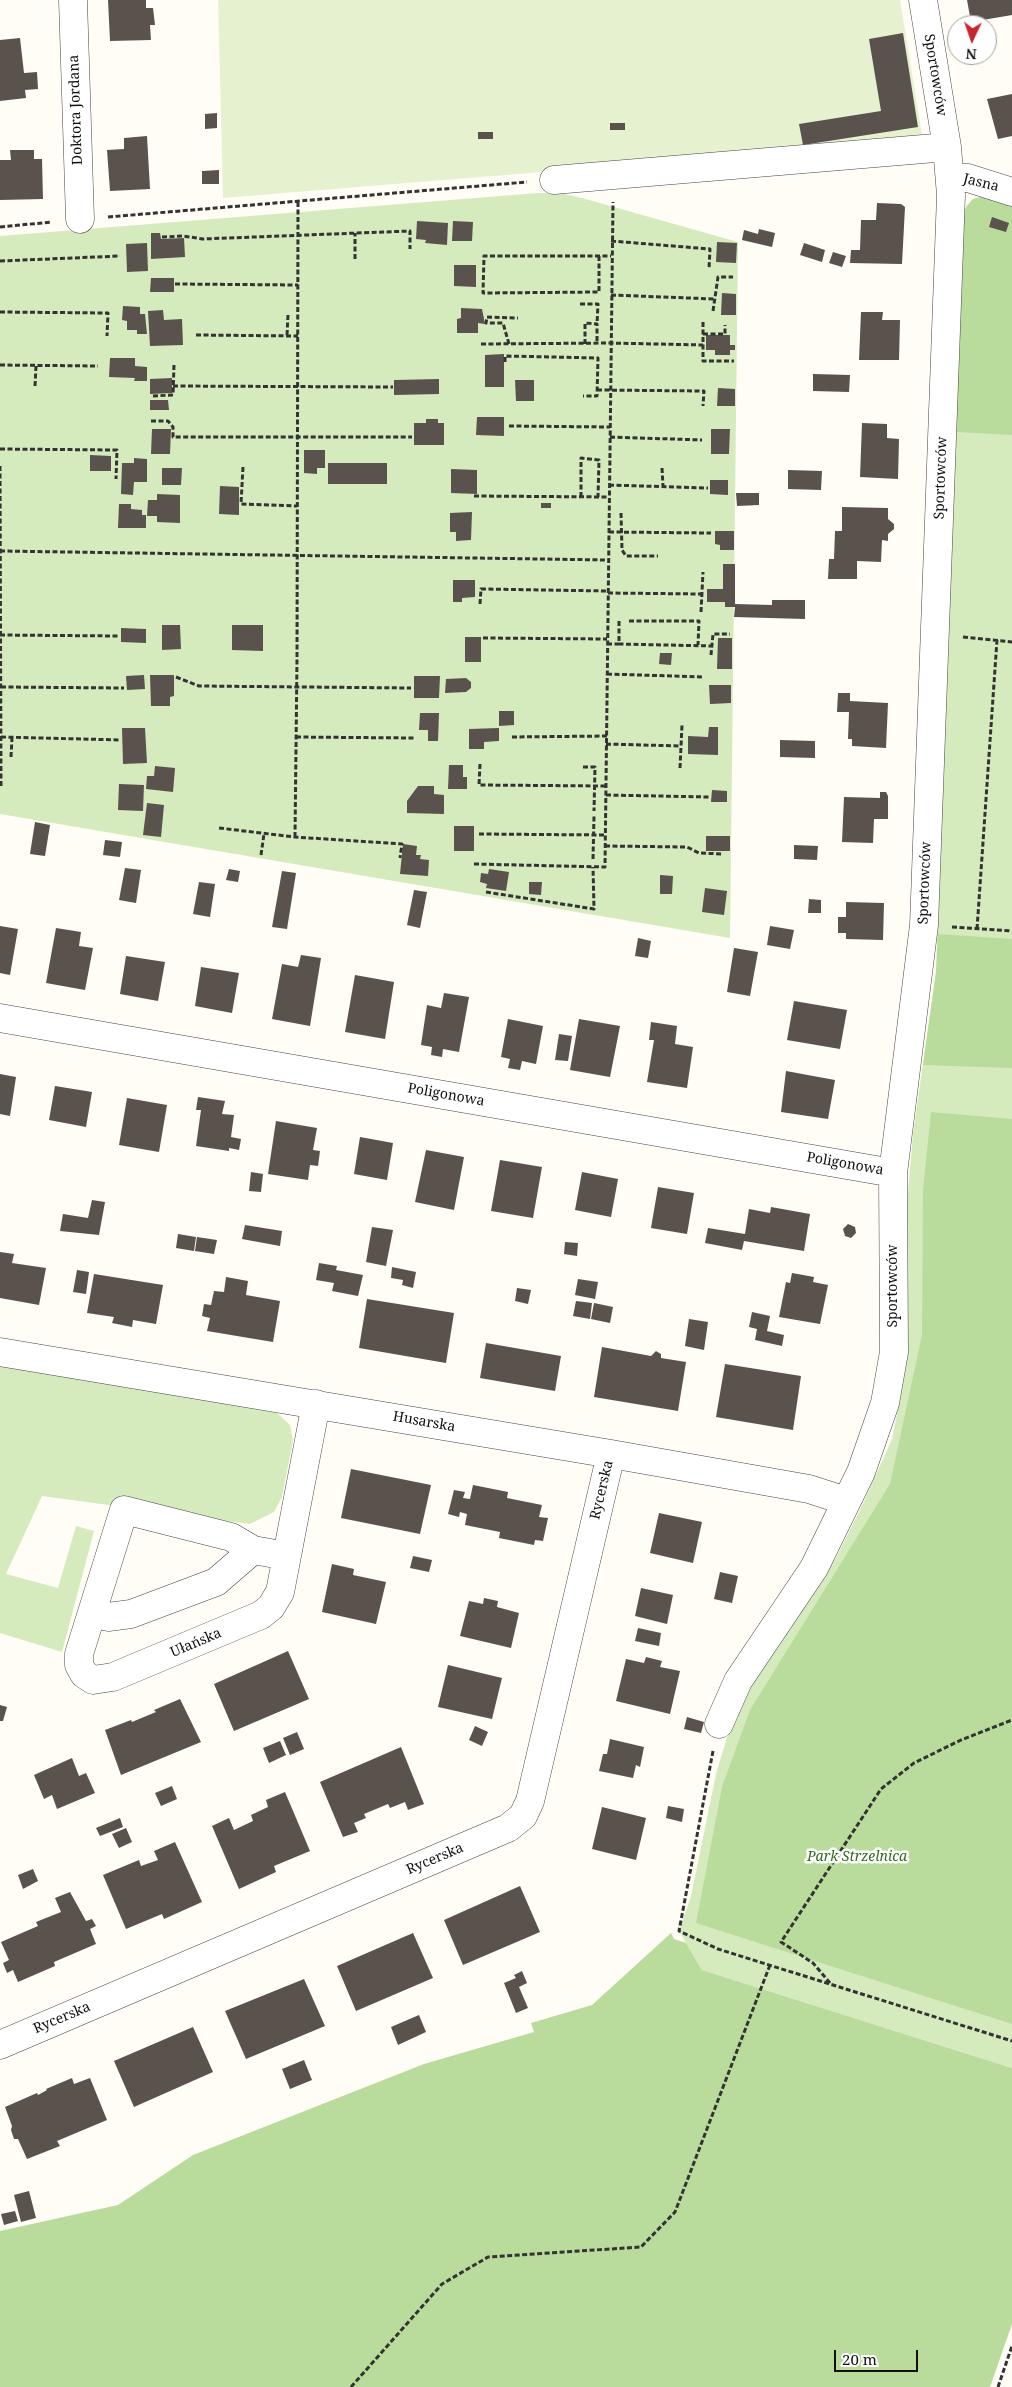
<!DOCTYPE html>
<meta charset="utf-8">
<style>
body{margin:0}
#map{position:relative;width:1012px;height:2387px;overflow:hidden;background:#fffdf5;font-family:"Noto Serif",serif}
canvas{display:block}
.north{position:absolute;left:947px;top:15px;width:50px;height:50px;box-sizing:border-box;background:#fff;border:1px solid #a0a0a0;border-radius:50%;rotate:183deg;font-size:14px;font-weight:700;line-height:20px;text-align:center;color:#111}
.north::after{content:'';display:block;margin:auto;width:18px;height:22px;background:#c4262e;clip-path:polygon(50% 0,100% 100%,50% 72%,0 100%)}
.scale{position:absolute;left:834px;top:2350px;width:84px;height:22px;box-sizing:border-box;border:2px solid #111;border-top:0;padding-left:6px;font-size:15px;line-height:18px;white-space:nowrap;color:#111;-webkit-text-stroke:4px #fff;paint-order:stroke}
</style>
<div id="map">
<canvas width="1012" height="2387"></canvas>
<div class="north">N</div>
<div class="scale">20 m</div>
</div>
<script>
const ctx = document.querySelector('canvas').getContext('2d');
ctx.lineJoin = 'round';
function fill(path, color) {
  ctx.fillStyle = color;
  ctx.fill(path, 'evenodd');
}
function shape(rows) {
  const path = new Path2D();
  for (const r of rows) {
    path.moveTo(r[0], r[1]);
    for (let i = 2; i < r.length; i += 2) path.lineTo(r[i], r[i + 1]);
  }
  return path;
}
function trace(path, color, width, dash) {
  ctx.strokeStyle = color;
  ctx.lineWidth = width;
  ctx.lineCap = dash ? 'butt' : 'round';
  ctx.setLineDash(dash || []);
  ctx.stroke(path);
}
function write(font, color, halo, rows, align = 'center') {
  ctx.font = font + ' "Noto Serif",serif';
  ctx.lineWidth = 5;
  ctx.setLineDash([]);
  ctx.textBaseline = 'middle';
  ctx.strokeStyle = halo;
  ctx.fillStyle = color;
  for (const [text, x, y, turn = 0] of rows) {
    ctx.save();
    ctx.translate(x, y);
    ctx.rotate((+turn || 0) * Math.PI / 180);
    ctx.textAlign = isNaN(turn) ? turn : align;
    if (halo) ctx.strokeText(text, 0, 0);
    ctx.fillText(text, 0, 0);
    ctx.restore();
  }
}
fill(shape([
 [538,193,559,193,582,198,738,242,730,938,0,814,0,236],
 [973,199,1012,206,1012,2068,702,1970,679,1931,691,1896,716,1774,734,1714,747,1685,836,1558,860,1510,892,1439,904,1379,908,1302,907,1204,913,1134,936,972,947,621,966,206],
 [0,1364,277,1413,290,1425,293,1440,282,1497,274,1512,250,1524,42,1496,6,1574,58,1588,76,1526,94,1531,62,1652,0,1633]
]), '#d5ebbd');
fill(shape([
 [984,196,1012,206,1012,435,956,432,961,214,973,199],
 [938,934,1012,939,1012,1068,923,1065,936,972],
 [931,1112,1012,1119,1012,2024,696,1923,722,1787,750,1710,890,1484,922,1335,923,1190],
 [671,1933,674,1939,686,1943,702,1970,1012,2068,1012,2324,990,2387,0,2387,0,2231,118,2205,193,2155,424,2064,534,2032,531,2023,592,2005]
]), '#b9dc9c');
fill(shape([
 [218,0,900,0,923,141,223,198]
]), '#e6f2cf');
fill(shape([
 [108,0,146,0,146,8,153,8,155,25,150,25,151,40,110,41],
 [967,0,1012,0,1012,15,971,22],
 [903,33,918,127,803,145,799,124,881,111,869,39],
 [20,38,24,73,37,72,38,89,25,90,26,98,0,101,0,40],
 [1012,94,1012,136,998,139,987,99],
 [217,113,217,128,205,129,205,114],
 [610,123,625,123,625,130,610,130],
 [478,132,493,132,493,139,478,139],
 [147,136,150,189,110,191,107,150,124,149,124,138],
 [10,150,34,150,34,159,42,159,43,199,0,200,0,160,11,160],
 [219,170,219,184,202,184,202,171],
 [877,203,901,204,905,207,902,264,850,263,851,250,860,250,861,220,876,220],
 [992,217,1009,223,1006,232,989,227],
 [417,221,448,223,447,245,425,243,426,240,416,239],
 [453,221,473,222,472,241,452,241],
 [759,229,775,233,772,247,742,240,744,230,758,234],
 [151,233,160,233,161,239,184,238,185,257,151,259],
 [717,242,737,243,736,263,716,262],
 [147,243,148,271,127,272,126,244],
 [804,243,825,250,822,262,800,255],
 [833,252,846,256,842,267,829,263],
 [454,265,476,265,476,287,454,286],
 [151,278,174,278,174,292,150,292],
 [722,293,736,294,736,315,721,315],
 [123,306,140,307,140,314,145,314,147,334,137,334,137,330,127,330,127,321,122,320],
 [461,308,482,309,485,324,478,323,478,333,457,333,457,319,461,318],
 [163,310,164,320,182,319,183,345,150,346,148,311],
 [861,312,883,312,882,320,900,320,899,360,859,360],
 [706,335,730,335,730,345,735,345,735,350,730,350,730,355,715,355,715,350,706,350],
 [504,354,504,387,485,387,485,355],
 [110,358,135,358,135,366,147,367,147,381,134,381,135,378,109,377],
 [813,374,850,375,849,392,813,391],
 [172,378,172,393,150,394,150,379],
 [439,379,439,394,394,395,394,380],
 [515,380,534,380,534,401,516,401],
 [718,388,735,389,735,406,717,406],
 [150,400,168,400,169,410,150,410],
 [477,417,504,417,504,436,476,435],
 [426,419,438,419,438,423,444,423,444,445,414,445,414,423,426,423],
 [862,423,887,424,887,438,899,439,898,479,860,477],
 [152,429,171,429,170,454,151,454],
 [711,429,730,429,729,454,711,454],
 [304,450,325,450,325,468,317,468,317,474,304,473],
 [90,455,111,456,111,471,90,471],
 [134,458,147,459,147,482,134,482,133,495,121,494,122,463,134,463],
 [328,463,387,463,387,484,328,484],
 [162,468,182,468,181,485,162,485],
 [451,469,477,470,477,494,451,493],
 [788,470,822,471,821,490,788,489],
 [710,480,728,480,728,495,710,494],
 [220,486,239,487,239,515,219,514],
 [736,493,759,493,759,505,737,506],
 [157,494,180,495,180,523,157,522,157,516,147,516,148,500,157,500],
 [541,503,551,503,551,508,541,508],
 [119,504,131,504,131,509,142,510,142,515,146,515,146,528,118,528],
 [842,507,888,508,888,519,894,524,894,529,888,534,888,541,882,540,881,562,857,561,857,579,828,579,829,559,834,559,835,531,842,531],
 [472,512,471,540,456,541,456,532,450,532,450,513],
 [715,531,734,531,734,550,720,550,720,545,715,544],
 [723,564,735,564,735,604,772,605,772,600,805,600,805,619,734,617,735,607,725,607,725,602,707,602,707,589,723,589],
 [453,580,475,580,475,597,462,598,462,602,453,602],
 [162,625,180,625,181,649,162,650],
 [232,625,263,625,263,651,232,650],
 [121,628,146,629,146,643,121,642],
 [465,637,481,637,481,662,465,662],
 [718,638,732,638,732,669,717,669],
 [660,653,672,653,671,665,659,664],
 [144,675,145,689,127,690,126,676],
 [150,675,174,675,174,696,170,697,170,706,151,706],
 [414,676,440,676,439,698,414,698],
 [466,678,471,682,471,688,466,692,445,693,446,679],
 [709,685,731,685,731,703,710,704],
 [838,693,850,693,850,701,888,703,886,748,852,746,852,739,848,739,849,712,837,712],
 [499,711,514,711,514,725,499,726],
 [420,713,439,713,438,741,428,741,428,730,419,730],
 [709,727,718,727,718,755,688,754,688,736,708,737],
 [122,728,145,728,147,763,123,764],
 [499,728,499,741,484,742,484,749,469,749,469,729],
 [780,740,815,741,815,758,780,757],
 [449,765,463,765,463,777,467,777,467,789,448,789],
 [155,766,175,768,173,792,146,789,147,776,154,776],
 [119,784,144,785,143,811,118,810],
 [418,786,434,786,434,794,444,795,444,814,407,813,407,801],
 [712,790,727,791,727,802,711,802],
 [880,792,886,792,888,796,888,819,874,819,873,843,842,842,844,797,880,798],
 [147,803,164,805,161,837,143,835],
 [35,822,50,825,45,856,30,854],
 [454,826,474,826,474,851,454,851],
 [706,836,730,836,730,851,706,851],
 [105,840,122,842,120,857,103,855],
 [403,844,417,846,416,855,421,855,420,859,429,860,428,876,400,874],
 [794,845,818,846,817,860,794,859],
 [125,868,141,870,136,903,119,900],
 [229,869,240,871,238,882,226,880],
 [489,869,509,872,506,891,486,888,487,884,480,882,481,873,488,874],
 [282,871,296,873,287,929,272,927],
 [660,875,673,876,672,894,660,894],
 [199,882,215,884,210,917,193,914],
 [529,882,542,882,541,895,529,894],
 [705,888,727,891,724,915,702,912],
 [414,890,427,892,420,928,407,925],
 [809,899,821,900,821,913,808,913],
 [846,902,884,903,883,940,846,939,846,933,838,933,838,917,846,917],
 [0,926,18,929,10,975,0,973],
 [770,926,794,930,790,949,767,945],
 [56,928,81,932,79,946,93,948,85,990,46,983],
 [638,938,651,941,648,958,635,956],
 [734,948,758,952,750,996,727,992],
 [301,955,321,958,310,1026,272,1019,282,964,298,967],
 [126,956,165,962,158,1001,120,994],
 [201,967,239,973,232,1013,195,1006],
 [355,975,394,982,385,1039,345,1032],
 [444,993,469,997,459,1052,443,1049,442,1057,431,1055,432,1047,421,1045,427,1005,441,1008],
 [794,1001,847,1010,840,1049,787,1040],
 [508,1019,543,1026,536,1064,522,1061,520,1070,508,1068,510,1059,501,1057],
 [579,1019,620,1026,610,1077,570,1070],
 [651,1022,677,1026,675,1044,693,1047,687,1088,647,1082,654,1040,649,1040],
 [559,1034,572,1036,568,1061,555,1060],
 [786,1071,835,1080,828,1119,781,1112],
 [0,1074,16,1077,10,1116,0,1114],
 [55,1086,92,1092,86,1127,49,1120],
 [198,1097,225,1101,222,1114,234,1115,231,1137,241,1139,239,1150,229,1148,229,1151,196,1146,201,1110,196,1110],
 [127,1098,167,1105,159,1152,119,1145],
 [276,1121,317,1128,313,1150,320,1151,318,1166,310,1165,308,1180,268,1174],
 [360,1137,393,1143,387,1180,354,1174],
 [426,1150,464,1157,454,1210,415,1202],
 [500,1160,542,1167,533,1218,491,1211],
 [251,1172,263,1174,261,1192,249,1191],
 [582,1172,618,1179,611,1217,575,1210],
 [658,1187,694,1193,687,1234,651,1228],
 [92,1200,105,1202,99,1235,60,1231,63,1214,88,1218],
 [771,1207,810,1214,804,1251,744,1241,742,1250,705,1243,708,1228,745,1234,749,1209,770,1213],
 [848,1224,855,1227,856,1233,851,1238,845,1236,843,1229],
 [245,1225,282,1231,280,1246,242,1239],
 [372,1227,393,1230,386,1266,366,1262],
 [178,1234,196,1237,194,1251,176,1248],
 [197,1237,217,1240,214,1254,195,1251],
 [565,1242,578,1243,577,1256,564,1254],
 [0,1252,14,1254,12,1263,46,1268,39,1305,0,1298],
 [319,1263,337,1266,336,1270,363,1275,358,1296,332,1291,334,1283,316,1280],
 [392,1267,416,1272,413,1288,402,1285,403,1280,391,1278],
 [77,1270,89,1272,86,1294,73,1292],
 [792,1273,814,1277,813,1282,828,1285,820,1324,779,1317,786,1282,790,1283],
 [94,1274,163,1285,156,1324,133,1320,132,1327,112,1323,114,1317,87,1313],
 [226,1277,248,1281,246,1295,280,1301,273,1342,207,1331,210,1318,202,1316,204,1304,211,1305,214,1291,224,1292],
 [578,1279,598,1282,595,1299,575,1295],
 [517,1288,531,1290,528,1304,515,1301],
 [367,1299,454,1313,446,1363,359,1348],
 [576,1301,592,1303,590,1319,573,1316],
 [594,1303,613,1307,610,1323,591,1319],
 [752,1312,770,1316,767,1331,784,1335,782,1346,755,1340,757,1329,749,1327],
 [689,1319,708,1322,704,1350,685,1346],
 [486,1343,561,1356,555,1391,480,1378],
 [602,1347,651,1356,656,1351,661,1354,661,1358,686,1362,678,1411,594,1397],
 [725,1364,801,1376,793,1430,716,1417],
 [351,1469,431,1485,420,1534,341,1518],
 [473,1485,508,1492,507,1498,542,1505,539,1517,548,1518,543,1541,535,1540,534,1545,499,1538,500,1532,465,1525,467,1514,460,1512,459,1517,448,1514,454,1490,465,1492,463,1498,470,1499],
 [659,1513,702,1522,693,1563,650,1553],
 [413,1556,432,1560,429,1572,410,1568],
 [332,1564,354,1569,353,1575,386,1582,376,1624,322,1612],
 [720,1572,738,1576,732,1603,714,1599],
 [641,1588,673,1595,667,1624,635,1616],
 [484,1598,498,1601,497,1607,519,1613,511,1648,460,1636,469,1601,483,1604],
 [638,1628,661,1633,659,1646,635,1641],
 [288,1651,309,1699,234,1731,214,1684],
 [646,1657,662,1661,660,1667,680,1671,670,1714,616,1701,626,1659,644,1663],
 [448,1665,502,1678,492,1719,438,1707],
 [180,1699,201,1742,121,1775,105,1730,131,1720,132,1722,156,1712,154,1710],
 [0,1705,7,1707,3,1721,0,1721],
 [687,1717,704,1722,701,1733,684,1729],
 [475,1726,488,1732,482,1746,469,1740],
 [297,1732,304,1749,290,1755,283,1738],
 [610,1739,644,1747,640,1767,636,1765,633,1778,599,1771,603,1754,607,1754],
 [280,1741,286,1755,269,1763,263,1748],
 [401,1747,424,1804,408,1810,405,1802,390,1808,388,1804,364,1814,366,1818,354,1823,358,1832,343,1837,320,1782],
 [72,1758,79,1776,86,1773,95,1793,57,1809,52,1795,44,1799,34,1775],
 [172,1786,177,1799,161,1806,155,1793],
 [285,1792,310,1851,274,1866,276,1872,239,1889,212,1826,229,1818,234,1830,253,1821,251,1815,268,1807,266,1800],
 [668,1806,684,1809,682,1822,666,1818],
 [602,1807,646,1818,636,1860,592,1849],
 [120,1818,123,1827,100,1836,96,1828],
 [126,1828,132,1842,119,1848,112,1834],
 [175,1842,202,1902,164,1919,162,1914,126,1929,103,1875,139,1860,141,1866,158,1860,154,1851],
 [33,1869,38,1881,23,1889,18,1875],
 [520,1886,540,1932,463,1965,444,1920],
 [70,1892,86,1921,92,1919,96,1926,90,1929,96,1944,54,1962,55,1966,18,1982,13,1970,7,1973,3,1963,9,1960,1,1942,38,1926,36,1922,61,1912,55,1898],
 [413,1933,433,1978,356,2011,337,1966],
 [522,1971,527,1983,519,1987,528,2008,516,2013,504,1983,516,1978,514,1975],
 [304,1979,325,2026,246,2059,225,2011],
 [419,2015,426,2032,398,2045,391,2027],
 [193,2027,213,2072,134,2107,114,2061],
 [304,2060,312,2080,290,2089,282,2069],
 [72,2078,74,2084,90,2078,107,2120,57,2141,60,2146,27,2159,18,2139,14,2139,11,2130,12,2126,5,2107,37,2093,38,2095,47,2090,46,2089],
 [29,2191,36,2218,21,2222,14,2195],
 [15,2211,18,2221,4,2225,1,2214]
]), '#5a524d');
const minor = shape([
 [73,0,80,219],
 [950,177,968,178,1012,192],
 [554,180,947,147],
 [0,1018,893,1173],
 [0,1352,611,1454,809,1489,846,1501],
 [253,1550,231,1537,124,1510,79,1654,79,1665,84,1674,93,1680,113,1677,261,1615,271,1607,280,1592,316,1404],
 [92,1613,108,1617,131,1614,216,1582,253,1550,270,1553],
 [719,1724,738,1681,814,1568,861,1472,885,1403,894,1352,893,1173,924,925,951,195,947,147,923,0],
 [0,2045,508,1828,523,1816,530,1801,611,1454]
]);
trace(minor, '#444', 29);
trace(shape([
 [108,217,527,182],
 [0,227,52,222],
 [162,237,183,236,203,239,410,231,410,249],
 [611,241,710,249,709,269],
 [599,256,599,292,483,293,484,256,611,256],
 [355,259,355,233],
 [0,261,120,256],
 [175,284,298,285],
 [611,295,715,299],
 [580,304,598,304,597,324],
 [713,311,718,277,733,277],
 [0,312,108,313,107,336],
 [703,322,703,361,734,361],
 [703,334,725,334,725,325],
 [196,335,298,336],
 [287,335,288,315],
 [481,344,610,343,703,345],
 [509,344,503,323,486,323,487,317,518,318],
 [585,344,585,323,597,324,597,344],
 [505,362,505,356,598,358,597,396,583,396],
 [0,365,98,366],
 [35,386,36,366],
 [173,386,393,387],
 [597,390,704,391,703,406],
 [153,396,173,395,174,365],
 [151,421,168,421,173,427,173,437,412,437],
 [509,426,610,427],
 [610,437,702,440],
 [0,449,117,450,116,479],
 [0,466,1,786],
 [243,467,241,504,297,506],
 [662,468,663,486],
 [609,485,708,488],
 [474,496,609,497],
 [581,497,581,458,599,460,598,497],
 [621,513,622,550,626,556,658,556],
 [609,532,711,533],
 [0,551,608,560],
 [608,593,702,594],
 [480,604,481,589,608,591],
 [701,612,703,572],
 [619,621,619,644,712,646],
 [629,621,699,621,698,645],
 [0,635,119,636],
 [963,637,1012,642],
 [483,638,607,639],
 [607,644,619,644],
 [711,655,713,634,730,634],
 [607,674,704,677],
 [176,677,199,686,411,688],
 [1,687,124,688],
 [1,737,121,740],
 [296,737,414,738],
 [512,737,607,736],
 [606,744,681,746],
 [11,757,12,738],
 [480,764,479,785,606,786],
 [583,767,595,767,594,811],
 [680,768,682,725],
 [606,795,709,797],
 [219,828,295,837,402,844,400,858],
 [479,834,606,835],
 [295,837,297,659,298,201],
 [605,846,687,847,699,853,723,854],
 [261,855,264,834],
 [593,859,594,816],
 [474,864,605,867,613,202],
 [486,892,594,909,593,867],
 [952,927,1012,931],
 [977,929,997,640],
 [713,1751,679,1931,718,1949,1012,2041],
 [830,1983,813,1963,781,1942,881,1789,914,1763,961,1740,1012,1720],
 [351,2387,442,2284,488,2257,641,2247,675,2212,770,1965],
 [998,2387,1012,2346]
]), '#333', 3, [5, 2.5]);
trace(minor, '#fff', 28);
write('14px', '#111', '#fff', [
 ["Sportowców",935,75,81],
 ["Doktora Jordana",76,110,-92],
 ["Jasna",981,183,14],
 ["Sportowców",941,478,-88],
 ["Sportowców",925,883,-88],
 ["Poligonowa",446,1095,10],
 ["Poligonowa",845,1164,10],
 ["Sportowców",893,1286,-90],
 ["Husarska",424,1422,10],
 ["Rycerska",602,1490,-77],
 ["Ułańska",196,1643,-23],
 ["Rycerska",435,1859,-23],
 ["Rycerska",62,2018,-23]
]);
write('italic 14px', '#2f6b1f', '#fff', [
 ["Park Strzelnica",857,1857]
]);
</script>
